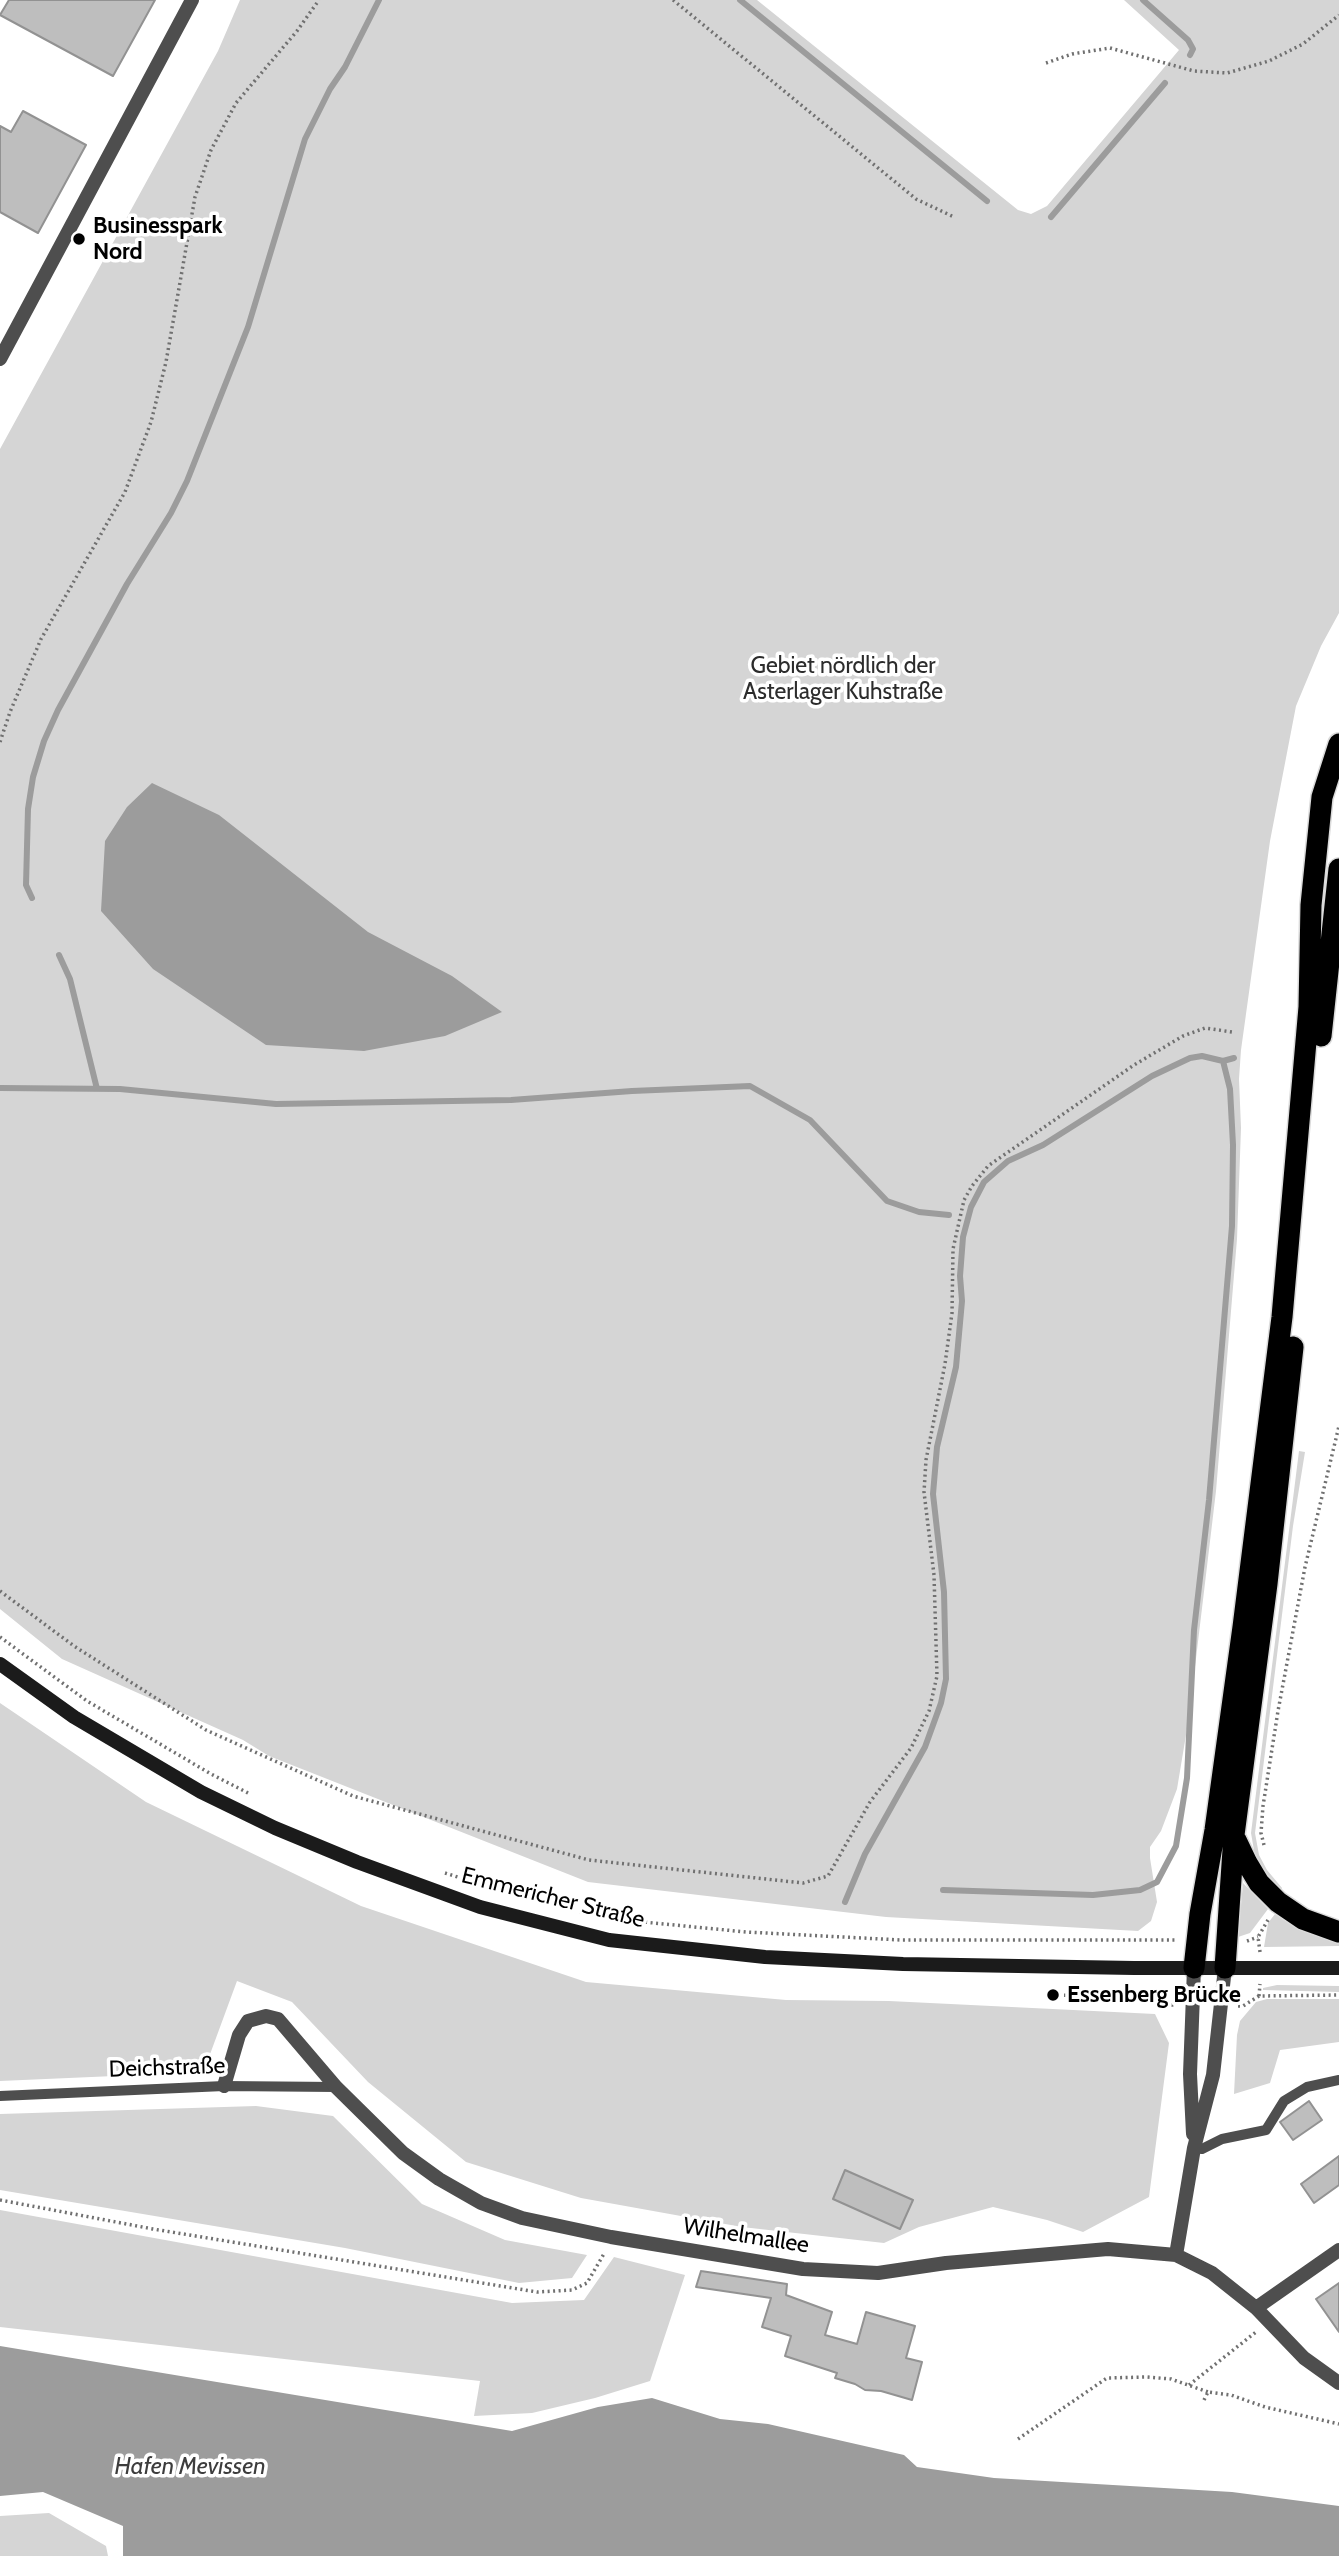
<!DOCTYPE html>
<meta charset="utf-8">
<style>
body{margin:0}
canvas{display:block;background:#fff}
</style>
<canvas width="1339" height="2556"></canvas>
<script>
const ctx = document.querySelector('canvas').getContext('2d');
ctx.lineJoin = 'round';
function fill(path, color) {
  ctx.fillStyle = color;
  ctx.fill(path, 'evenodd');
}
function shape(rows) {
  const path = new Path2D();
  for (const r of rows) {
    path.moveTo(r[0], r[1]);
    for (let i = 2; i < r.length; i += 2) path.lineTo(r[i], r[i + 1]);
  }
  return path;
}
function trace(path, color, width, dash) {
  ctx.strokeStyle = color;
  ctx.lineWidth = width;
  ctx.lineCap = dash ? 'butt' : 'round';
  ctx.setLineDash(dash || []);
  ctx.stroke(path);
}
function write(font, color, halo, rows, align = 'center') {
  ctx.font = font + ' Cabin,sans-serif';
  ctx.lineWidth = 7;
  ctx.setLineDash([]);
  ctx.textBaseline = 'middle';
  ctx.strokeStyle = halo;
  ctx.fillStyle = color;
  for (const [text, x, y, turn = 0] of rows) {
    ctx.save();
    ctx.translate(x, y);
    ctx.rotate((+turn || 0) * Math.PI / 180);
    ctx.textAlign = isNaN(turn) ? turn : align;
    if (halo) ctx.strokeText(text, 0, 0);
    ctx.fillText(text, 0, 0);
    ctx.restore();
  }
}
fill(shape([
 [240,0,757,0,1018,210,1031,214,1047,206,1179,50,1124,0,1339,0,1339,613,1321,646,1296,706,1270,841,1241,1050,1239,1079,1241,1128,1237,1239,1216,1491,1189,1717,1177,1789,1161,1831,1150,1847,1150,1858,1157,1902,1151,1921,1138,1931,886,1917,588,1882,269,1756,243,1740,62,1659,0,1609,0,449,218,51],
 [1299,1451,1305,1452,1293,1526,1255,1833,1259,1855,1267,1870,1282,1888,1280,1892,1264,1873,1255,1856,1251,1833],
 [0,1703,146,1802,361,1906,586,1982,786,2000,889,2001,1155,2014,1169,2043,1149,2197,1083,2232,1047,2220,993,2207,919,2227,884,2243,742,2227,581,2198,466,2162,368,2082,292,2002,237,1981,209,2057,160,2074,0,2081],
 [1243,1883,1268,1909,1250,1933,1238,1937],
 [1275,1914,1300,1928,1339,1943,1339,1946,1264,1947,1268,1923],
 [1277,1985,1339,1986,1339,1992,1263,1990,1263,1988],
 [1267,1999,1339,1999,1339,2042,1280,2050,1270,2083,1234,2094,1237,2035,1240,2021,1256,2002],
 [256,2106,333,2116,422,2204,505,2240,587,2255,572,2278,519,2283,345,2248,0,2190,0,2114],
 [0,2210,512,2303,584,2300,614,2257,685,2275,650,2381,595,2398,532,2413,474,2416,480,2381,0,2327],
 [49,2513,106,2546,108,2556,0,2556,0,2516]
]), '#d5d5d5');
fill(shape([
 [152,783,219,815,368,932,452,976,502,1012,445,1036,364,1051,266,1045,153,969,101,911,105,841,127,807],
 [0,2346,512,2431,598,2407,652,2398,720,2419,768,2424,904,2455,917,2467,994,2478,1232,2492,1339,2506,1339,2556,123,2556,123,2526,43,2492,0,2496]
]), '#9c9c9c');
trace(shape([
 [740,0,987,201],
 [1143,0,1188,40,1193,49,1190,55],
 [1051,217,1165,83],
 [32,898,26,885,28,809,33,777,44,741,58,710,127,584,171,513,187,481,248,327,305,139,330,89,345,67,379,0],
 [59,955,70,979,97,1089],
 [0,1088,120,1089,276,1104,511,1100,632,1091,750,1086,810,1120,887,1201,919,1212,949,1215],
 [943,1890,1093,1895,1140,1890,1157,1882,1176,1846,1187,1778,1194,1630,1209,1500,1232,1226,1233,1145,1230,1089,1223,1061],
 [845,1902,865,1854,925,1747,941,1703,946,1679,944,1592,933,1494,937,1447,956,1367,962,1301,960,1276,963,1237,971,1207,984,1182,1008,1161,1043,1145,1152,1076,1190,1058,1202,1056,1223,1061,1234,1058]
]), '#9c9c9c', 6);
const building = shape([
 [9,0,155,0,113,76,0,15,9,0],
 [23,111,86,145,38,233,0,212,0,126,11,132,23,111],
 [1309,2101,1322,2120,1293,2140,1280,2122,1309,2101],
 [1339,2156,1339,2185,1314,2203,1301,2184,1339,2156],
 [845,2170,913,2200,900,2229,833,2199,845,2170],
 [701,2271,787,2284,786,2295,832,2312,825,2335,857,2344,866,2312,915,2326,906,2358,922,2362,912,2400,881,2391,865,2390,855,2384,835,2378,837,2373,785,2356,791,2336,762,2327,771,2298,696,2287,701,2271],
 [1339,2283,1339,2332,1316,2299,1339,2283]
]);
fill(building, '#bebebe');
trace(building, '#929292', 2);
const highway = shape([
 [1321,1036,1339,869],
 [1236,1840,1247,1863,1259,1883,1278,1902,1303,1919,1339,1932],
 [1194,1968,1200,1914,1215,1830,1243,1627,1282,1317,1309,1007,1311,905,1322,797,1339,744],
 [1225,1968,1234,1835,1267,1584,1293,1347]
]);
trace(highway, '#dbdbdb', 24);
trace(shape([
 [673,0,916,199,954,217],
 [1046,63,1072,54,1110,48,1194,71,1227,73,1269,61,1303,44,1339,15],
 [0,742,10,712,41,639,125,492,151,422,166,362,195,197,211,150,236,103,297,31,319,0],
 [0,1591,74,1646,206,1730,353,1796,589,1860,803,1883,828,1876,870,1802,911,1748,929,1711,937,1676,934,1575,924,1492,926,1460,945,1364,952,1313,953,1249,964,1200,972,1186,988,1166,1134,1065,1183,1036,1205,1028,1232,1032],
 [0,1637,87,1701,211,1774,250,1794],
 [1264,1845,1261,1833,1263,1806,1278,1711,1305,1567,1339,1426],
 [445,1873,521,1897],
 [580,1912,613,1919,746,1932,901,1940,1176,1940],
 [1247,1941,1258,1937],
 [1260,1952,1258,1937,1268,1920],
 [1053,1995,1155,1997,1166,2005,1174,2005],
 [1259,1996,1260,1984],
 [1238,2006,1243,2006,1259,1996,1339,1995],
 [0,2200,153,2229,537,2292,572,2290,587,2283,605,2252],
 [1189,2385,1256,2332],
 [1204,2400,1208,2392,1231,2395,1265,2407,1339,2424],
 [1018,2439,1107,2378,1147,2377,1171,2379,1208,2392]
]), '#707070', 3.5, [2, 3.5]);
trace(shape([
 [0,2096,224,2086,336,2087],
 [1194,2148,1202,2149,1222,2139,1266,2130,1284,2101,1307,2087,1339,2080]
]), '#4e4e4e', 10);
trace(shape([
 [0,359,192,0],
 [224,2086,239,2035,248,2021,266,2016,278,2019,336,2087,403,2153,439,2179,481,2203,522,2218,611,2237,803,2269,878,2273,946,2263,1108,2249,1176,2255,1212,2273,1256,2308,1304,2358,1339,2383],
 [1193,2134,1190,2074,1194,1968],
 [1176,2255,1194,2148,1213,2075,1225,1968],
 [1256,2308,1339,2250]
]), '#4e4e4e', 14);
trace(shape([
 [0,1664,74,1717,201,1792,275,1828,357,1862,480,1907,609,1940,765,1957,903,1964,1134,1968,1339,1968]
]), '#1b1b1b', 14);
trace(highway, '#000', 21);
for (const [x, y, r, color] of [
 [79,239,7,"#000"],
 [1053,1995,7,"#000"]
]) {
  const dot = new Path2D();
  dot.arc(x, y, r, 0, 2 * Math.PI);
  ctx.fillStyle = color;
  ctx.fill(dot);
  trace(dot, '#fff', 2.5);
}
write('bold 23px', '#000', '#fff', [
 ["Businesspark",93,226],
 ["Nord",93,252],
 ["Essenberg Brücke",1067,1995]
], 'left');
write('23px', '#2c2c2c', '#fff', [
 ["Gebiet nördlich der",843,666],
 ["Asterlager Kuhstraße",843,692]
]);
write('23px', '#000', '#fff', [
 ["Emmericher Straße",553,1898,14],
 ["Deichstraße",167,2068,-2],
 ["Wilhelmallee",746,2236,9]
]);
write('italic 24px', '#3d3d3d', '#fff', [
 ["Hafen Mevissen",190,2467]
]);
</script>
